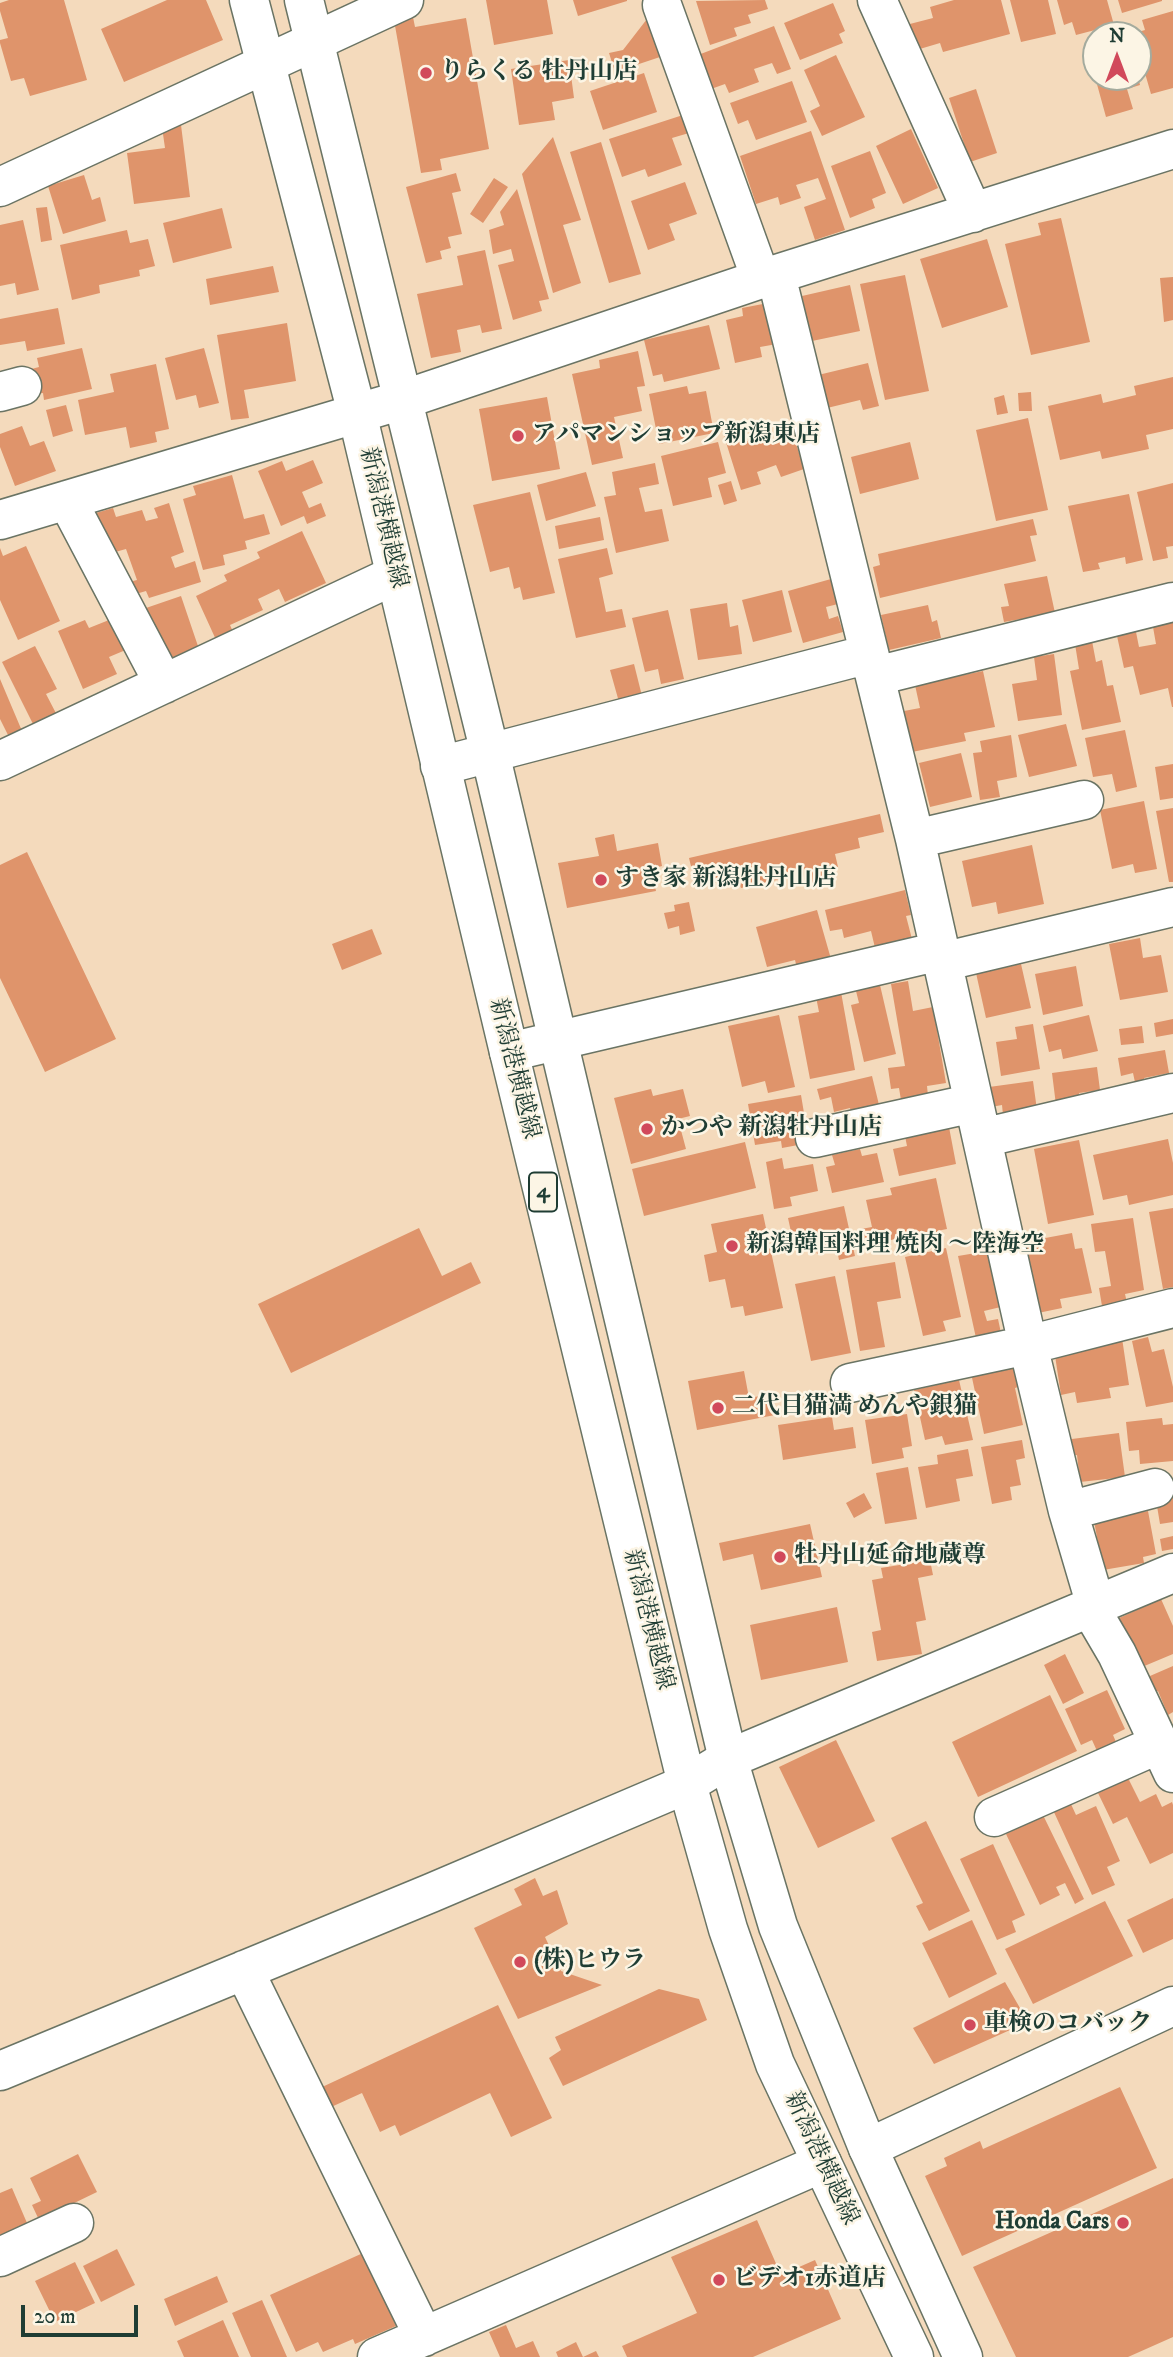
<!DOCTYPE html>
<meta charset="utf-8">
<style>
body{margin:0}
#map{position:relative;width:1173px;height:2357px;overflow:hidden;background:#f4dabc;font-family:"IM FELL DW Pica",serif}
canvas{display:block}
.north{position:absolute;left:1082px;top:21px;width:70px;height:70px;box-sizing:border-box;background:#fcf5e5;border:2px solid #a4ab9e;border-radius:50%;rotate:0deg;font-size:19px;font-weight:700;line-height:28px;text-align:center;color:#1f3d34}
.north::after{content:'';display:block;margin:auto;width:24px;height:32px;background:#d1495b;clip-path:polygon(50% 0,100% 100%,50% 72%,0 100%)}
.scale{position:absolute;left:21px;top:2305px;width:117px;height:32px;box-sizing:border-box;border:4px solid #1f3d34;border-top:0;padding-left:9px;font-size:21px;line-height:24px;white-space:nowrap;color:#1f3d34;-webkit-text-stroke:5px #fcf5e5;paint-order:stroke}
</style>
<div id="map">
<canvas width="1173" height="2357"></canvas>
<div class="north">N</div>
<div class="scale">20 m</div>
</div>
<script>
const ctx = document.querySelector('canvas').getContext('2d');
ctx.lineJoin = 'round';
function fill(path, color) {
  ctx.fillStyle = color;
  ctx.fill(path, 'evenodd');
}
function shape(rows) {
  const path = new Path2D();
  for (const r of rows) {
    path.moveTo(r[0], r[1]);
    for (let i = 2; i < r.length; i += 2) path.lineTo(r[i], r[i + 1]);
  }
  return path;
}
function trace(path, color, width, dash) {
  ctx.strokeStyle = color;
  ctx.lineWidth = width;
  ctx.lineCap = dash ? 'butt' : 'round';
  ctx.setLineDash(dash || []);
  ctx.stroke(path);
}
function write(font, color, halo, rows, align = 'center') {
  ctx.font = font + ' "IM FELL DW Pica","Noto Serif JP",serif';
  ctx.lineWidth = 5;
  ctx.setLineDash([]);
  ctx.textBaseline = 'middle';
  ctx.strokeStyle = halo;
  ctx.fillStyle = color;
  for (const [text, x, y, turn = 0] of rows) {
    ctx.save();
    ctx.translate(x, y);
    ctx.rotate((+turn || 0) * Math.PI / 180);
    ctx.textAlign = isNaN(turn) ? turn : align;
    if (halo) ctx.strokeText(text, 0, 0);
    ctx.fillText(text, 0, 0);
    ctx.restore();
  }
}
fill(shape([
 [9,0,64,0,87,80,30,96,24,78,11,81,0,43,0,40,8,38,0,11,0,3],
 [167,0,206,0,223,40,124,82,101,29],
 [486,0,547,0,553,34,494,45],
 [573,0,627,0,627,1,578,16],
 [765,0,768,9,748,15,751,23,734,28,737,36,710,45,696,1],
 [954,0,1001,0,1010,34,943,52,940,43,913,51,906,25,933,18,930,7],
 [1010,0,1048,0,1056,34,1021,42],
 [1057,0,1107,0,1114,25,1076,35,1072,22,1064,25],
 [1118,0,1162,0,1162,1,1122,13],
 [833,3,845,31,839,34,843,43,800,60,784,23],
 [1173,11,1173,88,1151,94,1138,49,1138,35,1132,34,1145,30,1142,20],
 [413,17,415,27,466,18,489,149,440,159,442,170,421,173,394,20],
 [647,19,660,57,615,72,609,53,623,50],
 [774,26,791,69,777,74,772,63,754,69,759,82,729,93,725,84,711,89,698,55],
 [1096,44,1096,76,1095,77,1087,47],
 [836,55,865,117,822,136,810,111,820,106,804,70],
 [569,60,574,98,552,102,555,120,519,125,511,69],
 [644,73,657,112,603,130,590,91],
 [1095,77,1138,77,1140,85,1127,89,1133,109,1106,117],
 [792,81,807,122,756,140,748,120,738,124,730,103],
 [976,89,997,153,970,162,949,98],
 [683,115,689,133,672,138,682,165,648,177,645,169,622,177,609,139],
 [181,125,190,197,134,204,127,153,165,148,162,127],
 [911,129,938,188,903,204,876,146],
 [811,131,845,230,815,240,804,207,826,199,818,178,796,185,801,198,780,205,778,197,756,204,740,156],
 [553,137,581,220,563,225,581,283,553,293,522,174],
 [601,142,641,274,609,283,570,152],
 [870,151,886,193,872,199,875,208,850,218,831,166],
 [456,173,461,191,452,193,462,234,448,237,451,248,440,251,442,259,426,263,406,187],
 [84,175,92,200,100,197,106,221,63,234,48,186],
 [494,178,508,187,483,223,470,214],
 [685,182,697,214,669,224,675,240,648,250,631,201],
 [517,189,549,299,539,301,542,311,513,320,498,265,514,261,511,249,493,254,489,230,504,225,500,212],
 [47,207,52,240,41,242,36,208],
 [222,208,232,248,173,263,163,223],
 [1061,218,1090,342,1031,355,1005,244,1041,235,1038,223],
 [23,220,39,290,17,295,15,283,0,286,0,225],
 [127,230,130,243,148,239,155,266,139,270,140,276,99,285,100,293,72,300,60,245],
 [987,239,1008,307,942,328,920,259],
 [485,250,502,329,482,333,480,325,457,330,461,352,431,358,417,294,463,285,457,256],
 [273,266,279,292,210,305,206,279],
 [905,275,929,391,885,400,860,284],
 [1173,277,1173,320,1164,322,1160,278],
 [850,285,860,331,812,341,802,296],
 [768,303,777,344,760,347,762,357,735,363,726,320,743,316,742,308],
 [58,308,65,344,27,351,25,341,0,345,0,319],
 [287,323,296,381,244,390,249,418,231,420,217,335],
 [709,325,720,369,664,382,662,374,653,376,644,340],
 [82,348,92,389,44,400,43,393,30,395,24,371,39,367,37,358],
 [204,348,219,403,199,408,196,395,176,400,165,358],
 [638,351,645,386,637,387,642,411,614,417,623,458,592,465,572,374,600,368,599,360],
 [868,363,879,406,863,410,860,400,823,409,814,376],
 [156,364,169,429,155,432,157,442,130,448,126,427,85,435,78,400,114,392,110,374],
 [1173,377,1173,429,1146,435,1149,449,1102,459,1100,451,1060,460,1048,406,1101,394,1103,403,1136,395,1134,386],
 [687,386,689,394,706,391,714,433,659,444,649,394],
 [1031,392,1032,411,1019,411,1018,393],
 [1004,395,1008,413,997,415,994,398],
 [547,397,560,469,492,481,479,409],
 [66,405,73,431,53,437,46,410],
 [1028,418,1048,510,996,521,976,430],
 [22,426,30,446,44,441,56,471,15,486,0,447,0,434],
 [740,431,744,442,763,436,766,443,793,434,804,469,781,477,776,465,757,472,761,484,741,490,724,436],
 [718,442,726,473,708,478,712,497,673,506,661,456],
 [910,442,919,479,860,494,851,457],
 [313,460,323,483,302,492,309,508,321,503,326,516,307,524,304,516,281,526,258,471,282,461,286,471],
 [655,463,659,484,639,488,645,512,662,509,669,541,616,553,604,497,616,495,612,472],
 [586,472,596,506,546,521,537,485],
 [232,475,244,519,264,514,270,534,245,541,247,549,223,555,225,565,203,570,183,499,196,495,193,486],
 [731,481,737,501,724,505,718,485],
 [1173,483,1173,546,1166,547,1168,558,1153,561,1137,492],
 [530,492,555,593,523,600,520,587,514,589,509,567,490,572,473,505],
 [1129,494,1143,560,1126,564,1125,557,1098,563,1100,569,1083,572,1068,506],
 [169,503,184,552,171,557,175,568,195,561,201,582,149,598,146,591,129,596,125,583,137,580,126,549,108,554,96,513,113,508,116,517,142,510,146,521,158,518,154,508],
 [600,517,604,540,559,549,555,526],
 [1033,519,1037,535,1030,536,1036,561,880,598,873,567,880,565,878,554],
 [302,531,326,583,285,602,279,589,258,599,263,610,230,625,234,634,217,642,196,596,227,581,224,575,260,558,257,552],
 [26,546,60,621,18,640,0,600,0,548,3,556],
 [607,548,613,574,599,578,606,612,622,609,626,627,576,638,558,559],
 [1047,576,1055,613,1004,622,1001,607,1009,606,1004,584],
 [831,579,838,604,826,607,829,619,838,616,843,632,803,643,788,591],
 [782,590,792,632,753,642,742,600],
 [181,596,200,652,165,664,146,608],
 [727,603,730,627,738,625,742,654,698,660,690,609],
 [928,605,932,622,937,620,941,638,889,650,881,615],
 [668,610,684,679,661,684,658,669,645,672,632,618],
 [114,618,128,649,109,657,117,674,83,689,58,631,85,620,89,628],
 [1173,622,1173,707,1172,707,1168,688,1140,695,1133,666,1124,668,1117,636,1136,632,1139,647,1156,644,1153,627],
 [1092,641,1096,662,1102,660,1107,686,1113,685,1121,722,1082,730,1070,671,1079,669,1075,644],
 [35,646,57,689,46,694,59,719,36,730,2,662],
 [1054,654,1062,715,1018,721,1012,684,1037,680,1034,657],
 [634,664,642,696,619,702,610,670],
 [983,671,995,727,964,733,966,741,912,752,904,711,920,708,915,685],
 [0,679,22,731,9,737,0,719],
 [1066,724,1077,766,1029,777,1018,735],
 [1125,730,1137,787,1116,792,1112,774,1093,777,1085,738],
 [1011,735,1017,777,997,781,1000,797,980,800,973,753,982,752,980,741],
 [961,753,972,797,930,807,919,763],
 [1173,764,1173,798,1160,800,1155,767],
 [1144,801,1157,869,1135,873,1133,864,1112,869,1100,810],
 [1173,808,1173,882,1169,882,1156,811],
 [880,814,884,832,858,838,860,848,835,854,838,867,829,869,832,882,806,887,803,874,741,888,738,878,696,887,689,858],
 [614,834,617,851,658,843,662,866,651,869,656,891,567,908,558,863,599,856,595,838],
 [1032,845,1044,904,998,914,996,902,972,907,962,861],
 [27,852,116,1039,45,1072,0,978,0,865],
 [905,890,911,915,906,916,913,943,876,952,871,931,844,938,842,929,830,931,825,910],
 [689,902,695,931,680,935,679,926,668,929,664,913,675,911,674,905],
 [817,910,831,959,797,968,795,960,767,967,756,927],
 [372,929,382,954,342,970,332,944],
 [1140,938,1143,958,1161,955,1168,992,1120,1000,1109,944],
 [1021,964,1031,1008,986,1018,976,973],
 [1076,966,1083,1006,1043,1015,1035,974],
 [908,981,913,1011,933,1007,946,1083,927,1086,928,1096,901,1100,899,1088,891,1089,888,1068,905,1066,891,984],
 [880,985,896,1054,864,1062,851,1005,859,1003,856,991],
 [841,992,855,1070,810,1079,798,1016,819,1012,816,997],
 [779,1015,795,1087,768,1093,765,1081,742,1087,728,1026],
 [1089,1015,1098,1051,1063,1059,1061,1049,1049,1052,1043,1026],
 [1173,1019,1173,1034,1156,1037,1154,1023],
 [1033,1024,1040,1069,1001,1076,996,1042,1017,1039,1015,1027],
 [1142,1026,1144,1043,1121,1045,1119,1029],
 [1165,1050,1169,1073,1144,1078,1145,1085,1136,1087,1133,1073,1121,1076,1118,1058],
 [1097,1067,1100,1090,1079,1093,1080,1103,1056,1105,1052,1073],
 [872,1076,880,1109,852,1116,850,1108,834,1112,831,1097,820,1100,817,1089],
 [1033,1081,1037,1110,1003,1115,1002,1105,991,1107,989,1087],
 [651,1089,653,1096,683,1089,690,1116,678,1119,686,1149,631,1164,614,1098],
 [801,1095,809,1143,782,1148,781,1141,755,1145,748,1104],
 [949,1127,956,1164,899,1176,893,1149,907,1146,905,1136],
 [1168,1139,1173,1163,1173,1195,1129,1205,1127,1195,1103,1200,1093,1155],
 [1079,1140,1094,1215,1048,1224,1034,1149],
 [745,1142,756,1188,644,1216,632,1169],
 [860,1149,862,1156,877,1153,884,1182,832,1193,826,1167,835,1165,832,1155],
 [782,1158,784,1169,813,1164,818,1191,790,1197,792,1206,774,1209,766,1162],
 [936,1178,947,1229,937,1231,939,1240,919,1244,917,1234,865,1246,861,1229,872,1227,866,1200,892,1195,890,1188],
 [844,1206,855,1256,839,1260,837,1250,817,1254,815,1245,795,1250,788,1218],
 [1173,1208,1173,1287,1163,1289,1149,1212],
 [763,1214,783,1308,745,1316,743,1306,731,1308,725,1279,709,1282,704,1255,717,1252,711,1224],
 [1133,1218,1144,1290,1125,1294,1127,1303,1102,1306,1099,1288,1111,1286,1105,1251,1095,1252,1091,1224],
 [419,1228,442,1276,471,1262,481,1283,291,1373,258,1304],
 [1072,1233,1075,1249,1082,1248,1092,1293,1060,1299,1062,1308,1038,1313,1024,1242],
 [991,1238,1005,1306,984,1311,987,1321,998,1319,1001,1333,976,1338,958,1256,976,1253,974,1242],
 [946,1248,961,1317,943,1321,946,1331,923,1336,905,1257],
 [895,1262,901,1298,877,1302,885,1347,860,1351,846,1270],
 [835,1276,851,1353,811,1361,795,1284],
 [1148,1337,1152,1352,1164,1349,1173,1387,1173,1402,1146,1407,1132,1341],
 [1122,1338,1129,1385,1109,1388,1111,1398,1077,1403,1075,1392,1061,1395,1054,1349],
 [1013,1364,1024,1385,1015,1388,1023,1425,984,1434,971,1373],
 [744,1371,749,1398,771,1394,775,1415,697,1430,688,1381],
 [959,1380,973,1440,945,1445,942,1436,925,1440,914,1390],
 [907,1414,912,1446,902,1448,904,1458,872,1464,865,1420],
 [832,1417,834,1430,853,1427,856,1448,783,1460,778,1425],
 [1162,1418,1163,1425,1173,1424,1173,1461,1140,1464,1139,1450,1129,1451,1126,1422],
 [1119,1433,1125,1477,1080,1482,1077,1455,1067,1456,1064,1440],
 [1022,1440,1025,1458,1016,1460,1021,1485,1010,1487,1012,1500,992,1504,981,1447],
 [968,1449,973,1476,956,1479,960,1501,926,1508,918,1467,938,1464,937,1455],
 [908,1467,917,1519,885,1524,876,1473],
 [864,1493,872,1508,854,1518,846,1503],
 [1173,1497,1173,1522,1160,1524,1156,1500],
 [1148,1511,1156,1554,1143,1557,1144,1563,1103,1570,1094,1521],
 [810,1524,822,1577,761,1590,753,1554,723,1561,719,1543],
 [1173,1536,1173,1549,1162,1551,1160,1539],
 [930,1560,933,1575,918,1578,926,1620,916,1622,922,1654,877,1661,872,1632,881,1630,872,1580,883,1578,881,1568],
 [1161,1599,1173,1626,1173,1654,1142,1667,1117,1619],
 [837,1607,848,1662,761,1680,750,1625],
 [1065,1654,1084,1693,1063,1704,1044,1665],
 [1173,1666,1173,1712,1168,1715,1158,1691,1150,1694,1143,1679],
 [1107,1690,1125,1729,1113,1735,1116,1742,1097,1751,1092,1740,1081,1745,1065,1709],
 [1050,1695,1077,1751,978,1797,952,1742],
 [836,1740,875,1821,818,1848,779,1767],
 [1128,1778,1140,1802,1156,1794,1162,1807,1172,1802,1173,1805,1173,1853,1150,1864,1127,1817,1113,1824,1098,1793],
 [1070,1802,1076,1815,1096,1806,1120,1861,1107,1867,1115,1885,1092,1895,1053,1810],
 [1043,1815,1084,1899,1075,1904,1065,1883,1056,1887,1060,1895,1040,1905,1006,1834],
 [926,1821,970,1911,929,1931,916,1906,923,1903,891,1838],
 [993,1844,1025,1915,1012,1921,1016,1932,997,1940,960,1859],
 [535,1878,543,1896,557,1890,568,1924,545,1937,561,1971,602,1985,518,2019,474,1928,522,1905,514,1889],
 [1173,1898,1173,1939,1143,1953,1127,1920],
 [1105,1901,1133,1956,1033,2004,1005,1949],
 [972,1920,997,1974,949,1998,922,1943],
 [1005,1982,1028,2022,934,2064,913,2028],
 [659,1989,699,1999,707,2020,563,2086,549,2058,561,2050,555,2037],
 [498,2005,552,2118,511,2137,490,2093,400,2136,395,2125,380,2132,362,2093,329,2108,320,2088],
 [1120,2087,1157,2168,962,2256,925,2176,947,2166,944,2158,980,2141,983,2149],
 [78,2154,97,2192,39,2220,32,2205,41,2201,30,2178],
 [1173,2178,1173,2337,1128,2357,1016,2357,973,2267],
 [12,2188,27,2223,0,2235,0,2193],
 [757,2220,781,2275,815,2260,841,2319,753,2357,627,2357,622,2346,697,2313,671,2257],
 [117,2249,135,2285,101,2302,83,2266],
 [363,2253,396,2326,355,2344,353,2339,323,2352,318,2342,296,2352,270,2295],
 [75,2262,95,2303,55,2322,35,2281],
 [217,2276,228,2302,175,2326,164,2299],
 [262,2300,287,2357,251,2357,232,2313],
 [223,2320,239,2357,184,2357,177,2341],
 [506,2325,516,2348,533,2341,540,2357,500,2357,489,2332],
 [576,2342,583,2357,596,2351,599,2357,558,2357,556,2352]
]), '#df946b');
const minor = shape([
 [877,0,973,213],
 [662,5,761,279],
 [0,187,404,0],
 [776,275,915,839,1028,1345,1068,1511,1096,1606],
 [0,392,22,386],
 [67,500,164,684],
 [0,520,402,400,761,279,1173,149],
 [876,676,1173,602],
 [0,761,395,575],
 [440,766,869,654],
 [915,839,1084,800],
 [942,962,1173,907],
 [509,1052,940,951],
 [815,1138,974,1103],
 [982,1138,1173,1093],
 [850,1383,1028,1345,1173,1308],
 [1068,1511,1155,1488],
 [1090,1608,1117,1654,1173,1773],
 [994,1817,1159,1744],
 [244,1970,424,2337],
 [0,2071,431,1893,687,1784,728,1759,1173,1573],
 [868,2148,1173,2006],
 [0,2257,74,2223],
 [377,2357,822,2163]
]);
const primary = shape([
 [249,0,357,413,509,1052,687,1784,728,1929,775,2064,914,2357],
 [304,0,490,753,728,1759,778,1926,868,2148,963,2357]
]);
trace(minor, '#6a7464', 41);
trace(primary, '#6a7464', 41);
trace(minor, '#fff', 38);
trace(primary, '#fff', 38);
for (const [x, y, r, color] of [
 [426,73,7,"#d1495b"],
 [518,436,7,"#d1495b"],
 [601,880,7,"#d1495b"],
 [647,1129,7,"#d1495b"],
 [732,1246,7,"#d1495b"],
 [718,1408,7,"#d1495b"],
 [780,1557,7,"#d1495b"],
 [520,1962,7,"#d1495b"],
 [970,2025,7,"#d1495b"],
 [1123,2223,7,"#d1495b"],
 [719,2280,7,"#d1495b"]
]) {
  const dot = new Path2D();
  dot.arc(x, y, r, 0, 2 * Math.PI);
  ctx.fillStyle = color;
  ctx.fill(dot);
  trace(dot, '#fcf5e5', 2.5);
}
for (const [x, y, w] of [
 [543,1192,28]
]) {
  const box = new Path2D();
  box.roundRect(x - w / 2, y - 19.5, w, 39, 5);
  ctx.fillStyle = '#fcf5e5';
  ctx.fill(box);
  trace(box, '#1f3d34', 2);
}
write('bold 23px', '#1f3d34', null, [
 ["4",543,1192]
]);
write('bold 24px', '#1f3d34', '#fcf5e5', [
 ["りらくる 牡丹山店",440,73],
 ["アパマンショップ新潟東店",532,436],
 ["すき家 新潟牡丹山店",615,880],
 ["かつや 新潟牡丹山店",661,1129],
 ["新潟韓国料理 焼肉 ～陸海空",746,1246],
 ["二代目猫満 めんや銀猫",732,1408],
 ["牡丹山延命地蔵尊",794,1557],
 ["(株)ヒウラ",534,1962],
 ["車検のコバック",984,2025],
 ["Honda Cars",1109,2223,"right"],
 ["ビデオ1赤道店",733,2280]
], 'left');
write('24px', '#1f3d34', '#fcf5e5', [
 ["新潟港横越線",382,518,77],
 ["新潟港横越線",513,1069,76],
 ["新潟港横越線",647,1620,76],
 ["新潟港横越線",820,2159,65]
]);
</script>
